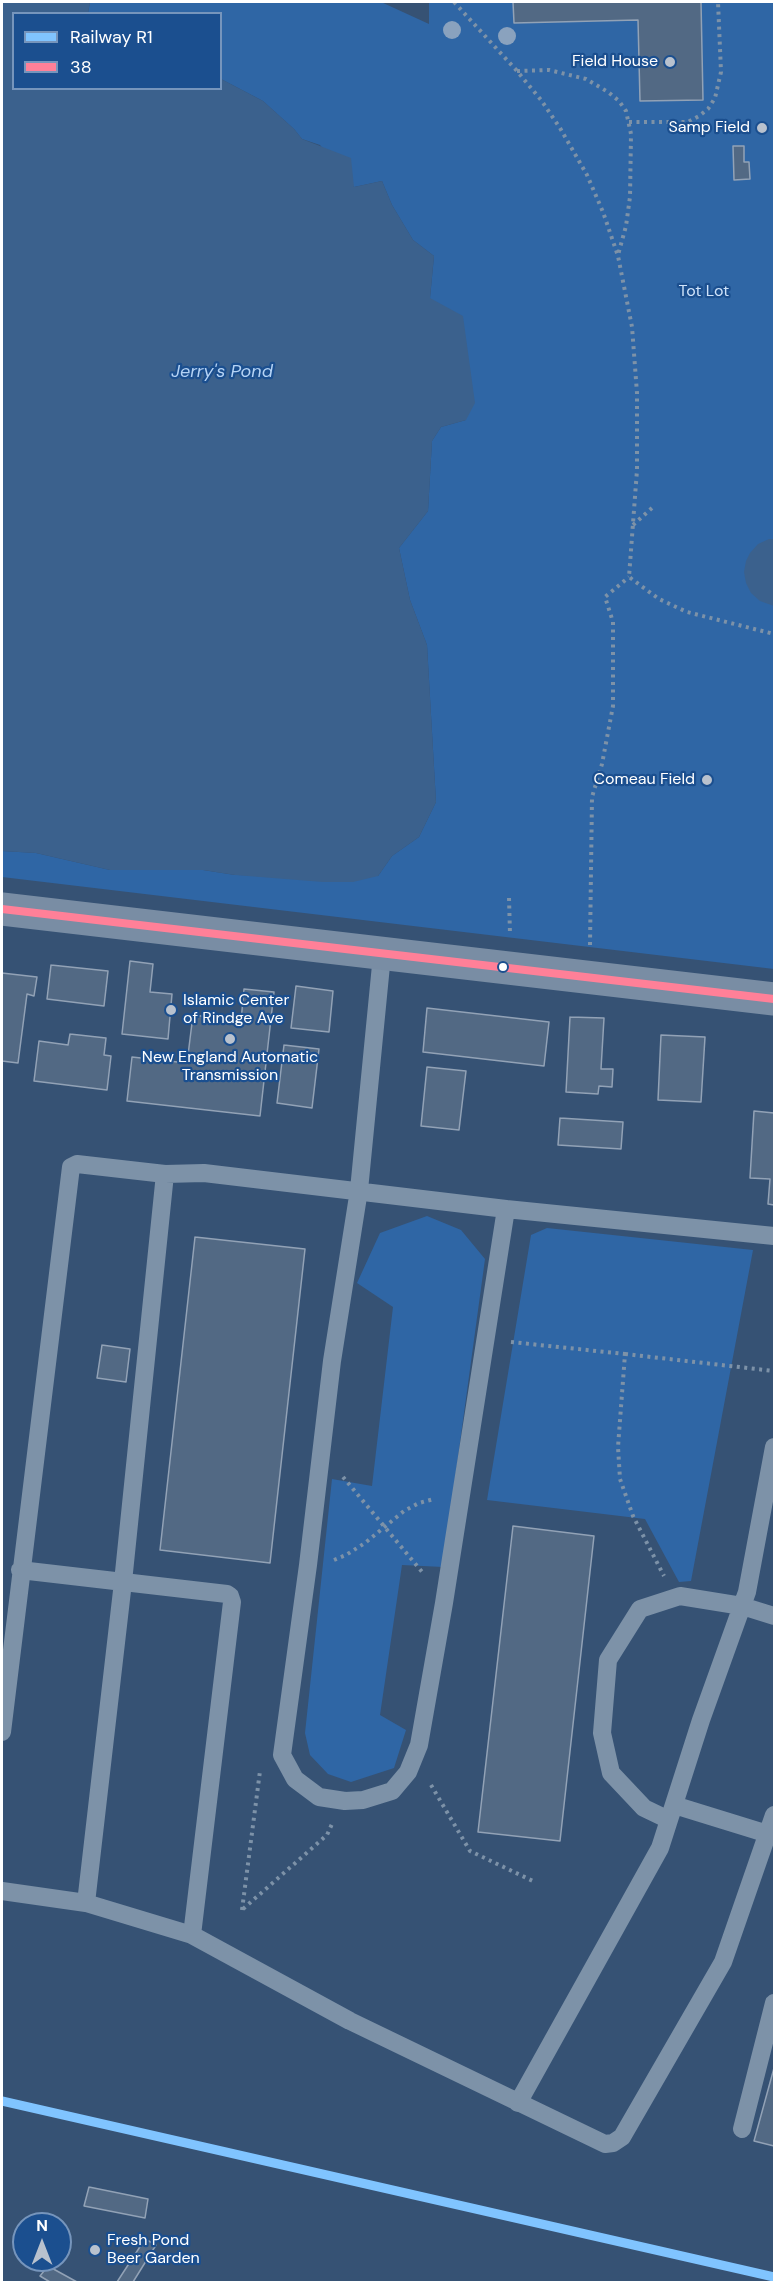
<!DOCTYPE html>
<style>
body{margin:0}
#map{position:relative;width:776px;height:2284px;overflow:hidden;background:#365274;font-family:"DM Sans",sans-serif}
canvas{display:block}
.frame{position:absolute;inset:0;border:3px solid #fff;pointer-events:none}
.legend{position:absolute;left:12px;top:12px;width:210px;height:78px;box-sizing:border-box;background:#1b4f8f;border:2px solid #7695bc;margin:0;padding:8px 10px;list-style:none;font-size:18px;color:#fff}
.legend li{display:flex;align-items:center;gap:12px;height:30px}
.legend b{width:30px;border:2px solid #7695bc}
.north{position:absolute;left:12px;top:2212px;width:60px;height:60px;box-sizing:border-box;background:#1b4f8f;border:2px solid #7695bc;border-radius:50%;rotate:0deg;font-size:16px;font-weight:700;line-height:24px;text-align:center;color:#fff}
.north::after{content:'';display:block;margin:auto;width:21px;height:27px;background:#b9c2ce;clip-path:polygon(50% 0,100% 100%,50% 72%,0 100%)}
</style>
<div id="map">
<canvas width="776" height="2284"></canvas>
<div class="frame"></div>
<ul class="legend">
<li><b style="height:8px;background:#80c4ff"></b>Railway R1</li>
<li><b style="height:8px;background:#ff8098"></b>38</li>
</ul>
<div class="north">N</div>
</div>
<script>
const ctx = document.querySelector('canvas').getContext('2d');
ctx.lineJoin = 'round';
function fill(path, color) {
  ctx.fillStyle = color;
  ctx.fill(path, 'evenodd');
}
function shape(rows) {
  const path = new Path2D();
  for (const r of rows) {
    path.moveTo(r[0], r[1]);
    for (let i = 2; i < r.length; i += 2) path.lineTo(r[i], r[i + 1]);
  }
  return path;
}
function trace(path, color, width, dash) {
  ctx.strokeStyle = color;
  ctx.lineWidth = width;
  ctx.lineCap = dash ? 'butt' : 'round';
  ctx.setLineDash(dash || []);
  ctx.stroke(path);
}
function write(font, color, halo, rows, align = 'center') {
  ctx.font = font + ' "DM Sans",sans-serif';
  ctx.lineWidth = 4.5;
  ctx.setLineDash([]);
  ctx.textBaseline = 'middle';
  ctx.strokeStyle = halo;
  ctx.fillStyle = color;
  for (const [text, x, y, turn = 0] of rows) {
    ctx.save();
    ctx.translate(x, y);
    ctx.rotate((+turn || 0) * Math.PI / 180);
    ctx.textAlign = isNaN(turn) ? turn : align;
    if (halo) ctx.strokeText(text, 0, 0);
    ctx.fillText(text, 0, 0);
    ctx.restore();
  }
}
fill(shape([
 [90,2,381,2,429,24,429,2,774,2,774,969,2,877,2,851,36,853,110,870,203,870,235,875,378,876,392,856,419,837,436,802,427,645,410,600,399,548,428,511,432,441,441,427,466,420,430,298,434,256,413,240,392,205,382,181,354,187,320,145,302,139,294,129,263,101,221,79,220,14,88,13],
 [427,1216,461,1230,485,1259,443,1567,402,1565,380,1715,406,1730,394,1768,351,1782,328,1774,310,1755,305,1733,332,1479,372,1486,393,1307,357,1283,380,1233],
 [547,1228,753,1250,691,1581,679,1582,645,1519,487,1500,531,1235]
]), '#2f66a5');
fill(shape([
 [2,2,90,2,88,13,14,14,14,88,220,88,221,79,263,101,294,129,302,139,351,158,354,187,382,181,392,205,413,240,434,256,430,298,463,316,475,403,466,420,441,427,432,441,428,511,399,548,410,600,427,645,436,802,419,837,392,856,378,876,353,882,323,882,235,875,203,870,110,870,36,853,2,851],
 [769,539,774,539,774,606,760,601,751,593,746,583,744,572,746,561,750,553,758,544]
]), '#3b618d');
const building = shape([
 [513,2,701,2,703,100,640,101,638,20,514,23,513,2],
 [733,146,744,146,744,162,749,162,750,179,734,180,733,146],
 [130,961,153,964,150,992,172,994,168,1039,122,1034,130,961],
 [51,965,108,971,104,1006,47,999,51,965],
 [2,973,37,977,34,996,27,994,18,1063,2,1061,2,973],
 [296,986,333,991,329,1032,291,1028,296,986],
 [244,989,274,992,260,1116,127,1101,132,1057,187,1063,193,1015,241,1021,244,989],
 [427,1008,549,1022,544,1066,423,1052,427,1008],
 [570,1017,604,1018,601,1069,613,1069,612,1087,599,1086,598,1094,566,1092,570,1017],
 [70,1034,106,1038,104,1055,111,1056,107,1090,34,1081,39,1041,68,1045,70,1034],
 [661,1035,705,1037,701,1102,658,1100,661,1035],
 [284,1045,319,1049,312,1108,277,1103,284,1045],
 [427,1067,466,1071,459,1130,421,1126,427,1067],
 [754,1111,774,1113,774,1205,768,1204,770,1179,750,1178,754,1111],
 [560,1118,623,1122,621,1149,558,1145,560,1118],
 [195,1237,305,1249,270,1563,160,1550,195,1237],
 [102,1345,130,1349,126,1382,97,1378,102,1345],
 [513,1526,594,1536,560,1841,478,1832,513,1526],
 [774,2068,774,2146,754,2141,774,2068],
 [89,2187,148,2199,145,2218,84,2206,89,2187],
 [145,2239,156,2245,133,2282,117,2282,145,2239],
 [48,2266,77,2282,50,2282,40,2276,48,2266]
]);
fill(building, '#526984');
trace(building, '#92a2b6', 1.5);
trace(shape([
 [454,2,517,71,541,100,560,128,587,175,603,212,618,256,632,327,637,393,637,470,629,577,659,599,687,612,774,634],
 [517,71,549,70,586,79,608,92,619,101,626,111,631,134,630,197,626,226,618,255],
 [629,122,688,122,699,116,708,109,715,98,721,72,718,2],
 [633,525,653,507],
 [509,898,510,934],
 [590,945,592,797,602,764,613,706,613,622,605,597,629,577],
 [511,1342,625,1354,618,1447,620,1479,633,1516,664,1576],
 [625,1354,774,1371],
 [343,1477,423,1573],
 [334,1560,346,1555,365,1543,404,1511,419,1503,434,1499],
 [431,1785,470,1851,535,1882],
 [243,1909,327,1835,332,1824],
 [242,1910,260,1771]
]), '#7d92a8', 4, [3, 4.5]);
trace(shape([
 [382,955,359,1190,332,1361,308,1565,282,1755,295,1779,319,1797,345,1801,363,1800,392,1791,408,1772,419,1745,444,1603,506,1209],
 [20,1570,227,1594,230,1596,232,1602,192,1935],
 [2,1732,71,1167,77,1164,165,1174,204,1173,506,1209,774,1236],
 [674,1805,768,1834],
 [669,1820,644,1808,611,1773,602,1733,608,1660,640,1609,680,1596,742,1606,774,1616],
 [2,1891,86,1903,192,1935,350,2021,605,2144,613,2143,622,2137,723,1962,774,1815],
 [86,1903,123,1582,165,1174],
 [518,2103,660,1848,701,1720,747,1592,774,1447],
 [742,2129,774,2003]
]), '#7d92a8', 18);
trace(shape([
 [2,909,774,999]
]), '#798da4', 33);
trace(shape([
 [2,909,774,999]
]), '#ff8098', 8);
trace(shape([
 [2,2101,774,2277]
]), '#80c4ff', 9);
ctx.fillStyle = '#8aa2be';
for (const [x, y] of [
 [452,30],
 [507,36]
]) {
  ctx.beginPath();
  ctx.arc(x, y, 9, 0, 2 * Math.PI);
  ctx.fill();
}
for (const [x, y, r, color] of [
 [670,62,6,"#b9c2ce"],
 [762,128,6,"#b9c2ce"],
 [707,780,6,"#b9c2ce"],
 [503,967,5,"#fff"],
 [171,1010,6,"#b9c2ce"],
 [230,1039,6,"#b9c2ce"],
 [95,2250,6,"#b9c2ce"]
]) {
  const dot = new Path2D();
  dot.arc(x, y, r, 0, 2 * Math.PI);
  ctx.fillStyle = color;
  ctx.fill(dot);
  trace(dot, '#1b4f8f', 2);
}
write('16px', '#fff', '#1b4f8f', [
 ["Field House",658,62],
 ["Samp Field",750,128],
 ["Comeau Field",695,780],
 ["Islamic Center",183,1001,"left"],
 ["of Rindge Ave",183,1019,"left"],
 ["New England Automatic",230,1058,"center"],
 ["Transmission",230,1076,"center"],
 ["Fresh Pond",107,2241,"left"],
 ["Beer Garden",107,2259,"left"]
], 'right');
write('16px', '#cfe3fa', '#1b4f8f', [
 ["Tot Lot",704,292]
]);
write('italic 18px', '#b5d3f5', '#1b4f8f', [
 ["Jerry's Pond",222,372]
]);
</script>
